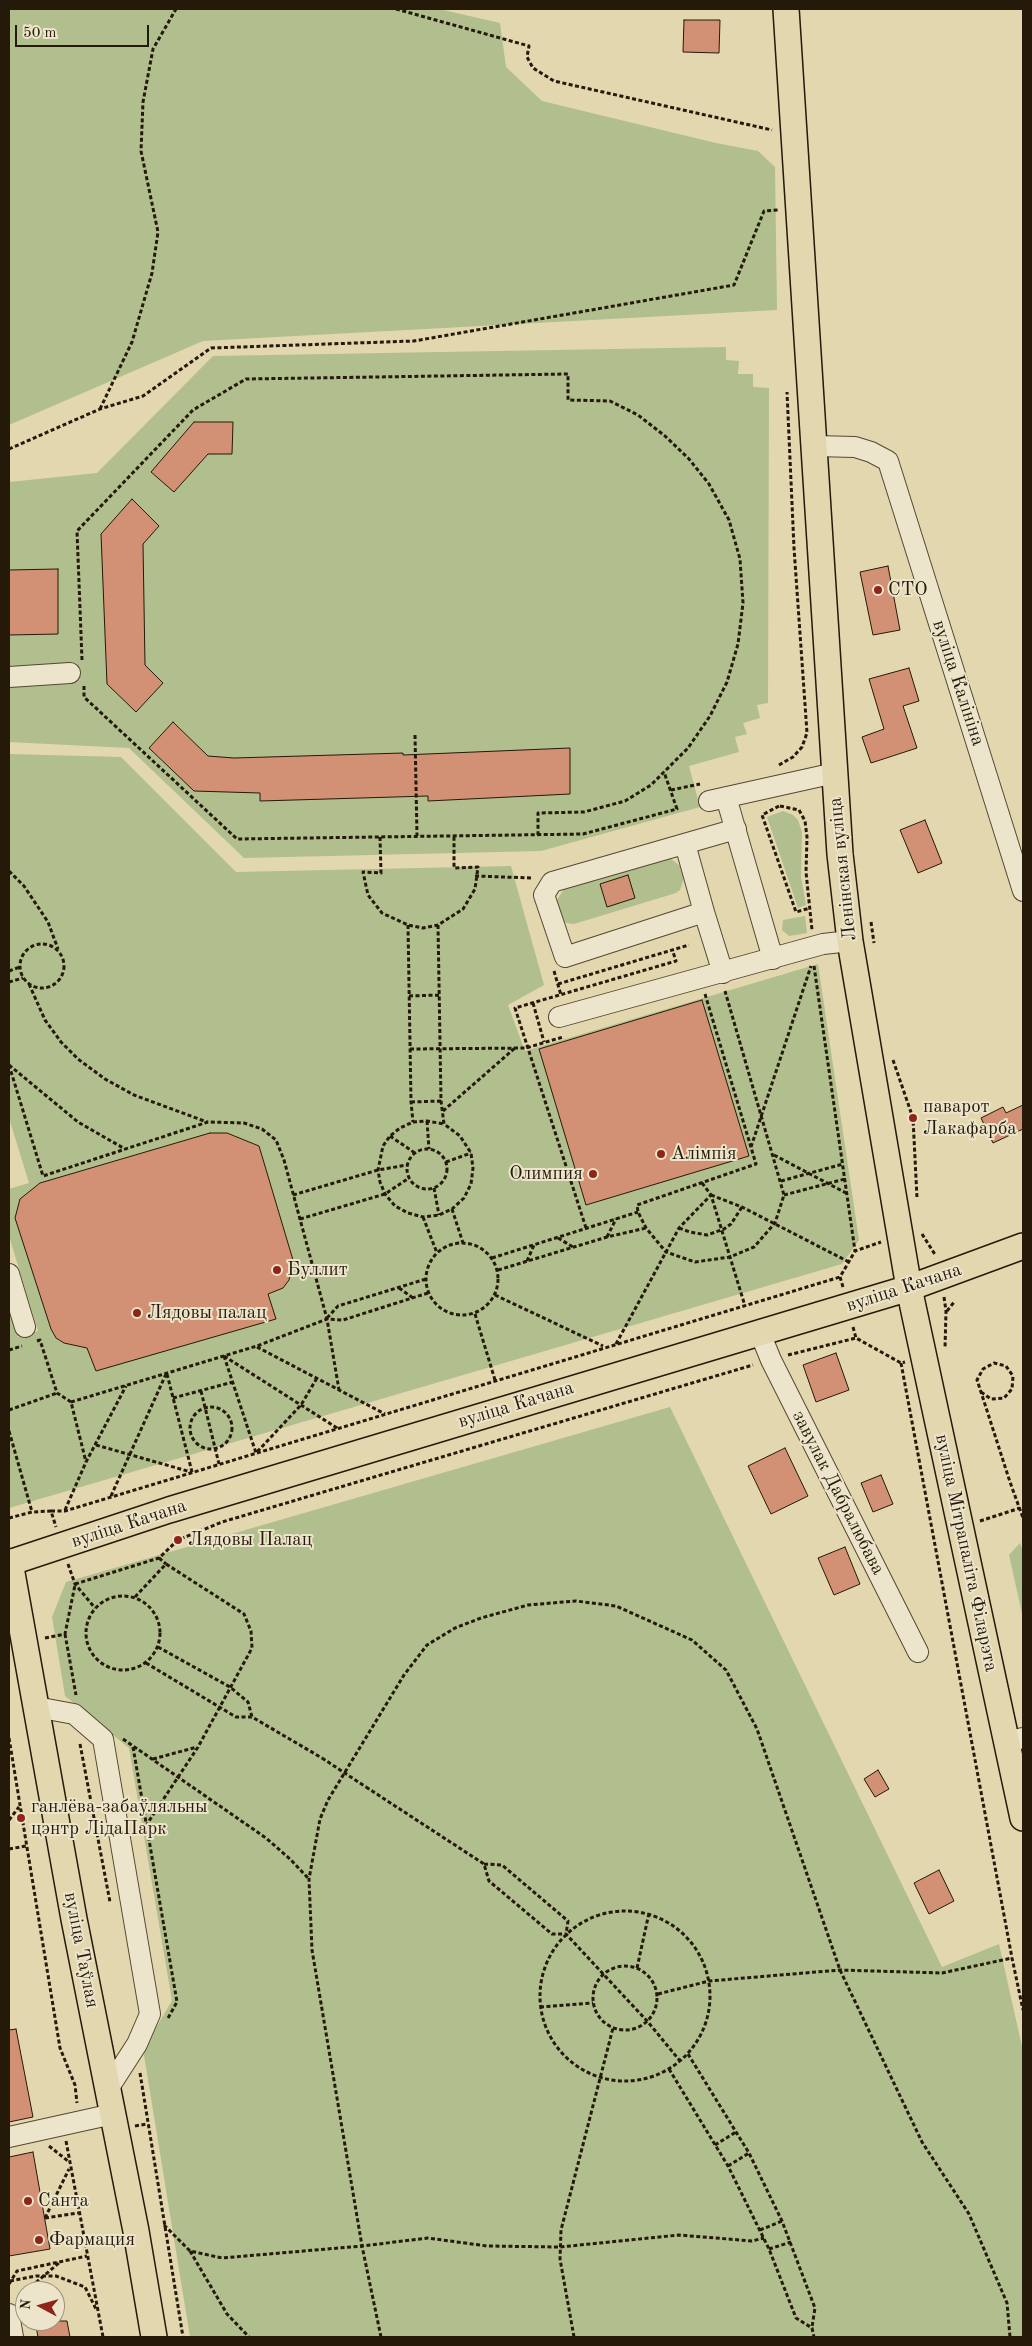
<!DOCTYPE html>
<meta charset="utf-8">
<style>
body{margin:0}
#map{position:relative;width:1032px;height:2346px;overflow:hidden;background:#e3d7af;font-family:"Old Standard TT",serif}
canvas{display:block}
.frame{position:absolute;inset:0;border:10px solid #251909;pointer-events:none}
.north{position:absolute;left:15px;top:2281px;width:50px;height:50px;box-sizing:border-box;background:#ede5cb;border:1px solid #9d937d;border-radius:50%;rotate:276deg;font-size:14px;font-weight:700;line-height:20px;text-align:center;color:#251909}
.north::after{content:'';display:block;margin:auto;width:18px;height:22px;background:#8f2418;clip-path:polygon(50% 0,100% 100%,50% 72%,0 100%)}
.scale{position:absolute;left:15px;top:25px;width:134px;height:22px;box-sizing:border-box;border:2px solid #251909;border-top:0;padding-left:6px;font-size:15px;line-height:18px;white-space:nowrap;color:#251909;-webkit-text-stroke:4px #ede5cb;paint-order:stroke}
</style>
<div id="map">
<canvas width="1032" height="2346"></canvas>
<div class="frame"></div>
<div class="north">N</div>
<div class="scale">50 m</div>
</div>
<script>
const ctx = document.querySelector('canvas').getContext('2d');
ctx.lineJoin = 'round';
function fill(path, color) {
  ctx.fillStyle = color;
  ctx.fill(path, 'evenodd');
}
function shape(rows) {
  const path = new Path2D();
  for (const r of rows) {
    if (r.length === 3) {
      path.moveTo(r[0] + r[2], r[1]);
      path.arc(r[0], r[1], r[2], 0, 2 * Math.PI);
      continue;
    }
    path.moveTo(r[0], r[1]);
    for (let i = 2; i < r.length; i += 2) path.lineTo(r[i], r[i + 1]);
  }
  return path;
}
function trace(path, color, width, dash) {
  ctx.strokeStyle = color;
  ctx.lineWidth = width;
  ctx.lineCap = dash ? 'butt' : 'round';
  ctx.setLineDash(dash || []);
  ctx.stroke(path);
}
function write(font, color, halo, rows, align = 'center') {
  ctx.font = font + ' "Old Standard TT",serif';
  ctx.lineWidth = 4;
  ctx.setLineDash([]);
  ctx.textBaseline = 'middle';
  ctx.strokeStyle = halo;
  ctx.fillStyle = color;
  for (const [text, x, y, turn = 0] of rows) {
    ctx.save();
    ctx.translate(x, y);
    ctx.rotate((+turn || 0) * Math.PI / 180);
    ctx.textAlign = isNaN(turn) ? turn : align;
    if (halo) ctx.strokeText(text, 0, 0);
    ctx.fillText(text, 0, 0);
    ctx.restore();
  }
}
fill(shape([
 [9,9,439,9,500,23,506,67,542,101,716,143,758,151,775,167,777,310,203,341,9,425],
 [726,347,726,360,739,361,738,374,753,374,753,387,769,388,768,703,757,705,760,718,743,723,747,734,735,737,739,752,689,766,700,807,541,851,244,858,129,748,9,742,9,482,97,473,213,356],
 [9,754,121,757,236,872,511,866,544,985,508,1005,525,1051,818,964,859,1240,842,1264,9,1508,9,1308,18,1337,38,1331,9,1236,9,1189,29,1183,9,1118],
 [702,1000,748,1156,586,1205,539,1049],
 [210,1133,227,1133,259,1146,293,1260,289,1280,283,1288,268,1294,276,1319,87,1348,64,1343,56,1338,51,1329,15,1218,20,1199,41,1183],
 [783,811,793,815,798,820,802,832,801,877,806,905,798,908,767,817],
 [670,858,680,866,684,878,680,890,676,893,574,924,566,923,561,918,557,900,564,889],
 [805,916,807,933,789,936,782,930,783,920],
 [670,1407,942,1967,999,1944,1023,2051,1023,2337,190,2337,143,2049,172,2001,129,1748,65,1696,52,1617,66,1582],
 [1020,1543,1023,1551,1023,1618,1009,1555]
]), '#b0bf8d');
const building = shape([
 [684,20,720,20,719,53,683,52,684,20],
 [194,422,233,422,232,454,208,454,174,492,151,472,194,422],
 [132,499,159,526,143,544,145,665,163,683,136,712,107,684,101,534,132,499],
 [888,566,900,630,873,635,860,572,888,566],
 [58,569,58,634,9,635,9,570,58,569],
 [909,668,919,701,903,706,917,748,871,763,862,737,884,729,869,679,909,668],
 [173,722,208,756,234,758,403,753,403,755,570,748,570,794,428,801,428,796,260,801,260,793,194,791,149,748,173,722],
 [925,820,942,863,918,873,900,830,925,820],
 [628,875,635,898,607,907,600,884,628,875],
 [702,1000,749,1156,586,1205,539,1049,702,1000],
 [1023,1105,1023,1129,993,1143,981,1118,1003,1107,1006,1113,1023,1105],
 [210,1133,227,1133,259,1146,293,1260,289,1280,283,1288,268,1294,276,1319,96,1371,87,1348,64,1343,56,1338,51,1329,15,1218,20,1199,40,1183,210,1133],
 [836,1353,849,1390,816,1402,803,1365,836,1353],
 [785,1448,808,1496,771,1514,748,1466,785,1448],
 [881,1475,893,1504,873,1512,861,1483,881,1475],
 [845,1547,860,1584,834,1595,818,1558,845,1547],
 [878,1770,889,1789,875,1797,864,1779,878,1770],
 [939,1870,954,1901,929,1914,914,1883,939,1870],
 [16,2029,33,2117,9,2122,9,2030,16,2029],
 [33,2152,50,2249,9,2256,9,2157,33,2152],
 [35,2321,67,2321,70,2337,38,2337,35,2321]
]);
fill(building, '#d29074');
trace(building, '#251909', 1);
const minor = shape([
 [815,446,855,447,871,452,888,461,1023,891],
 [9,677,70,673],
 [726,797,773,959],
 [709,801,835,773],
 [685,844,704,912],
 [723,973,704,912,565,957,544,895,552,882,736,829],
 [559,1017,823,944,850,941],
 [9,1274,25,1327],
 [760,1333,771,1360,918,1652],
 [36,1707,74,1714,103,1739,150,2014,137,2044,108,2089],
 [1007,1742,1023,1738],
 [9,2137,113,2114],
 [9,2314,13,2337]
]);
const major = shape([
 [786,9,840,854,850,941,909,1288,1023,1818],
 [10,1562,74,1919,136,2231,154,2337],
 [9,1563,169,1510,909,1288,1023,1246]
]);
trace(minor, '#544832', 22);
trace(major, '#251909', 28);
trace(shape([
 [396,9,529,46,527,57,533,68,554,81,772,130],
 [100,409,132,342,152,273,158,232,141,151,143,102,153,49,176,9],
 [9,449,100,409,143,396,211,348,414,341,734,285,764,211,779,210],
 [82,660,77,531,193,410,246,379,568,374,568,400,610,401,638,415,665,436,689,459,709,484,729,520,740,559,743,603,738,644,727,682,710,716,688,748,651,785,625,801,584,812,538,813,538,835],
 [84,686,84,697,237,839,583,834,677,809,664,772],
 [415,735,417,836],
 [779,765,793,757,802,747,807,733,794,548,787,392],
 [671,790,700,784],
 [779,806,762,815,796,912,810,908],
 [780,806,799,810,805,821,807,837,806,872,812,930],
 [380,837,381,873,363,872,368,895,382,913,408,925,423,928,438,925,463,909,475,889,478,867,454,868,454,836],
 [9,871,24,886,48,922,58,949],
 [475,876,532,878],
 [871,922,874,943],
 [408,925,411,1102,413,1122],
 [438,925,441,1101,444,1124,460,1136,471,1153,473,1168,471,1184,464,1198,452,1209,439,1215,423,1217,408,1213,395,1206,385,1194,380,1182,378,1170,383,1146,390,1136,400,1128,413,1122,427,1121,444,1124],
 [42,966,22],
 [814,966,855,1251],
 [9,971,20,967],
 [554,971,561,995],
 [9,982,23,978],
 [29,984,45,1020,61,1042,78,1059,105,1079,134,1095,207,1122],
 [558,984,689,945],
 [705,994,756,1164,637,1205,638,1212,646,1228,666,1252,695,1262,730,1257,754,1247,775,1223,784,1195,725,991],
 [409,996,439,995],
 [533,1003,544,1042],
 [410,1049,526,1048,563,1037],
 [893,1060,913,1118,917,1198],
 [9,1065,43,1176,208,1122,244,1123,262,1129,276,1140,284,1160,327,1319,339,1390],
 [9,1065,78,1122,125,1149],
 [411,1102,441,1101],
 [443,1111,515,1048],
 [427,1121,429,1149],
 [390,1136,415,1153],
 [751,1147,811,966],
 [427,1169,20],
 [774,1155,846,1193],
 [446,1162,471,1153],
 [781,1181,843,1164],
 [702,1183,711,1195,745,1306],
 [434,1188,439,1215],
 [293,1195,378,1170,407,1165],
 [711,1195,742,1207,849,1262],
 [784,1195,845,1179],
 [452,1209,463,1243],
 [423,1217,437,1253],
 [300,1219,385,1194,409,1178],
 [586,1228,515,1008,676,961,672,949],
 [679,1228,690,1232,707,1235,724,1229,731,1224,742,1207],
 [922,1234,936,1256],
 [607,1237,616,1219],
 [558,1238,573,1247],
 [462,1279,36],
 [492,1258,638,1212],
 [527,1261,534,1245],
 [498,1270,607,1237,646,1228],
 [843,1287,840,1277,855,1251,881,1242],
 [399,1288,413,1298],
 [495,1295,603,1346],
 [944,1297,946,1311,945,1348],
 [947,1311,955,1301],
 [475,1314,495,1380],
 [327,1318,338,1306,426,1279],
 [853,1327,856,1338],
 [37,1341,40,1340,57,1393,71,1402,86,1462],
 [616,1344,679,1228,711,1195],
 [257,1347,385,1414],
 [9,1350,22,1346],
 [788,1355,856,1338,901,1363,905,1362],
 [224,1356,256,1453,301,1405,317,1378],
 [224,1356,337,1428],
 [901,1363,1012,1958,1023,2010],
 [167,1374,192,1472],
 [201,1391,219,1464],
 [981,1392,991,1399,1004,1398,1012,1389,1013,1376,1006,1366,994,1363,983,1369,977,1380,981,1392,1010,1482,1023,1518],
 [173,1398,233,1382],
 [71,1402,257,1346,327,1319,343,1320,428,1293],
 [211,1428,21],
 [9,1410,57,1393],
 [9,1431,32,1512],
 [96,1445,191,1472],
 [111,1496,166,1374],
 [65,1510,86,1462,126,1386],
 [51,1511,65,1511,840,1277],
 [9,1518,32,1512,51,1511,56,1527],
 [980,1521,1020,1508],
 [159,1558,166,1564],
 [68,1564,75,1584,95,1608],
 [75,1584,159,1558,178,1540,222,1522,753,1365],
 [123,1633,37],
 [135,1597,166,1564,244,1614,251,1631,252,1648,198,1747,147,1824],
 [65,1634,76,1695],
 [45,1638,65,1634,75,1585],
 [158,1647,230,1687,248,1702,252,1717],
 [146,1663,236,1717,252,1717,322,1758],
 [9,1738,60,2048,75,2085,77,2103],
 [123,1739,266,1838,290,1859,309,1879],
 [80,1744,110,1902],
 [133,1747,177,2002,168,2018],
 [153,1759,197,1747],
 [366,1787,484,1864,489,1881,552,1934,566,1934,648,2022,680,2061],
 [9,1820,19,1807],
 [9,1849,26,1846],
 [484,1864,502,1865,568,1921,566,1934],
 [625,1996,85],
 [625,1998,32],
 [637,1968,649,1913],
 [658,1994,709,1981,840,1970,942,1973,1012,1958],
 [540,2007,593,2003],
 [688,2054,749,2153,782,2221,815,2308,812,2327],
 [669,2069,728,2166,769,2249,796,2318,812,2328,814,2337],
 [140,2073,183,2337],
 [135,2126,147,2124],
 [66,2141,103,2337],
 [715,2145,736,2132],
 [49,2146,68,2161],
 [728,2166,749,2153],
 [45,2218,69,2169],
 [45,2218,78,2213],
 [164,2225,190,2251,222,2258,362,2246,428,2238,487,2246,560,2247,679,2235,752,2241,764,2238],
 [760,2230,782,2221],
 [769,2249,791,2242],
 [190,2251,227,2314,249,2337],
 [10,2281,36,2276,56,2276,85,2287,96,2309],
 [9,2284,17,2271,87,2256],
 [26,2291,60,2262],
 [381,2337,362,2246,312,1950,309,1879,320,1819,328,1800,404,1675,427,1645,455,1628,481,1618,528,1605,576,1601,616,1606,692,1640,726,1670,757,1729,840,1970,922,2142,969,2214,1007,2303,1010,2337],
 [574,2337,560,2259,561,2230,613,2028]
]), '#251909', 3, [4, 2.5]);
trace(minor, '#ede5cb', 20);
trace(major, '#e3d7af', 25);
trace(shape([
 [322,1758,366,1787]
]), '#251909', 3, [4, 2.5]);
for (const [x, y, r, color] of [
 [878,590,5,"#8f2418"],
 [913,1118,5,"#8f2418"],
 [661,1154,5,"#8f2418"],
 [593,1174,5,"#8f2418"],
 [277,1270,5,"#8f2418"],
 [137,1313,5,"#8f2418"],
 [178,1540,5,"#8f2418"],
 [21,1818,5,"#8f2418"],
 [28,2201,5,"#8f2418"],
 [39,2240,5,"#8f2418"]
]) {
  const dot = new Path2D();
  dot.arc(x, y, r, 0, 2 * Math.PI);
  ctx.fillStyle = color;
  ctx.fill(dot);
  trace(dot, '#ede5cb', 2);
}
write('19px', '#251909', '#ede5cb', [
 ["СТО",888,590],
 ["паварот",923,1107],
 ["Лакафарба",923,1129],
 ["Алімпія",671,1154],
 ["Олимпия",583,1174,"right"],
 ["Буллит",287,1270],
 ["Лядовы палац",147,1313],
 ["Лядовы Палац",188,1540],
 ["ганлёва-забаўляльны",31,1807],
 ["цэнтр ЛідаПарк",31,1829],
 ["Санта",38,2201],
 ["Фармация",49,2240]
], 'left');
write('19px', '#251909', '#ede5cb', [
 ["вуліца Калініна",958,683,72],
 ["Ленінская вуліца",843,869,-96],
 ["вуліца Качана",904,1288,-18],
 ["вуліца Качана",516,1405,-17],
 ["завулак Дабралюбава",838,1493,63],
 ["вуліца Качана",129,1524,-18],
 ["вуліца Мітрапаліта Філарэта",966,1553,78],
 ["вуліца Таўлая",81,1950,79]
]);
</script>
